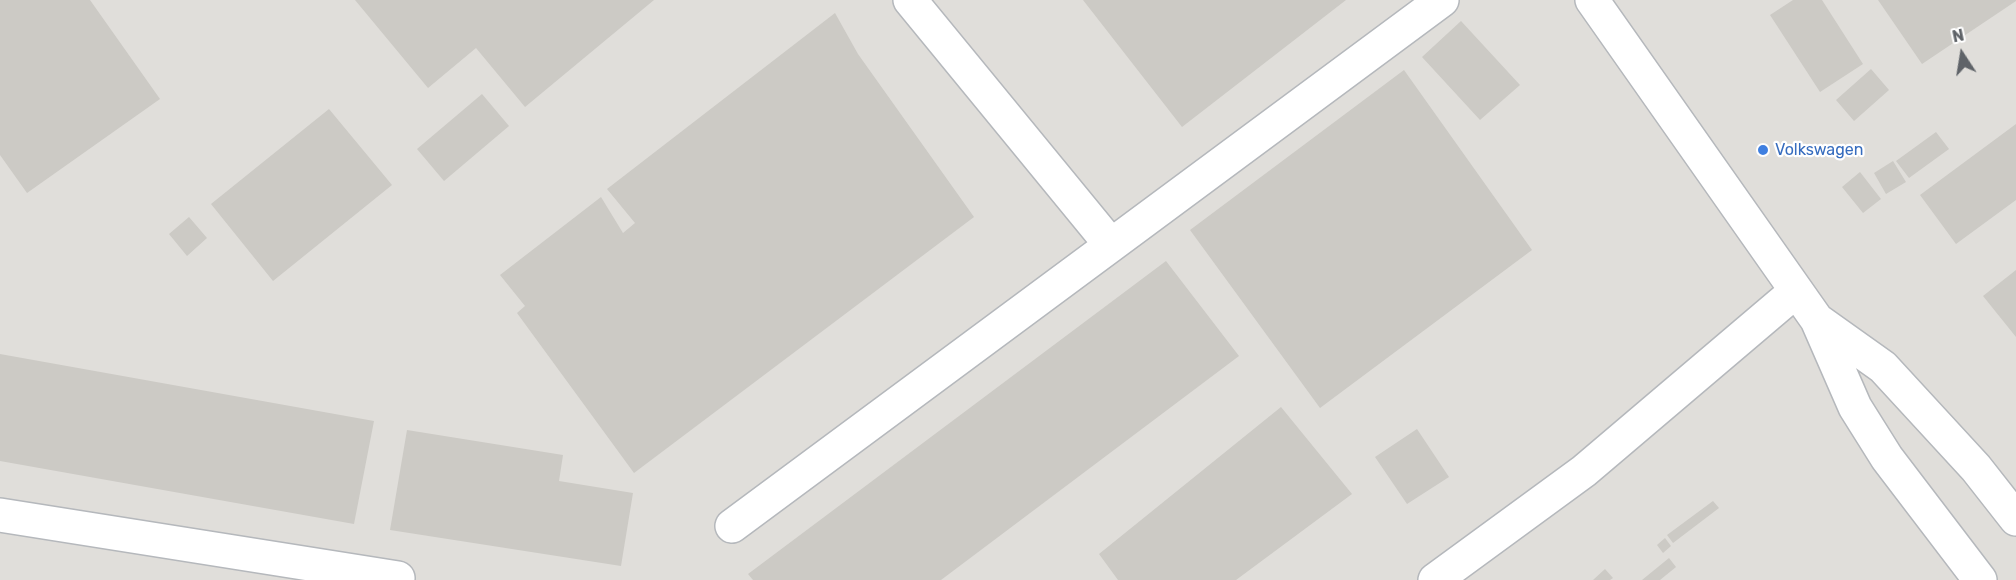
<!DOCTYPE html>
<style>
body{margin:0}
#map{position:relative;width:2016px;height:580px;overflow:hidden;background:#f1efe8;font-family:Rubik,sans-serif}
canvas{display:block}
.north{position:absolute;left:1932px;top:24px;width:60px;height:60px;-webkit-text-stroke:4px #fff;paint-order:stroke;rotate:348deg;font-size:16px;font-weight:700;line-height:24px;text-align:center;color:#5f6368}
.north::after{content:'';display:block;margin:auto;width:21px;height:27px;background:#5f6368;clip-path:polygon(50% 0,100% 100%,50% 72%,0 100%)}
</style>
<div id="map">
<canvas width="2016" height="580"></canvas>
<div class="north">N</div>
</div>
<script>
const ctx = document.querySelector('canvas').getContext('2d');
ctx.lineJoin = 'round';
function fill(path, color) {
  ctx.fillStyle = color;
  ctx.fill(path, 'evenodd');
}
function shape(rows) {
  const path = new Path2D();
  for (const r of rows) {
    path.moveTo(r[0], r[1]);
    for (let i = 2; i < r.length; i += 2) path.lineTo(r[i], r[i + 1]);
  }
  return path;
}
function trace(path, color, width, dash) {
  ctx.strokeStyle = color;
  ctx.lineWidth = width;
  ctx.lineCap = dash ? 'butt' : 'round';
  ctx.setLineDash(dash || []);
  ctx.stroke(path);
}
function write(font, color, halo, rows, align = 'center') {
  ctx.font = font + ' Rubik,sans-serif';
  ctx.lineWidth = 4.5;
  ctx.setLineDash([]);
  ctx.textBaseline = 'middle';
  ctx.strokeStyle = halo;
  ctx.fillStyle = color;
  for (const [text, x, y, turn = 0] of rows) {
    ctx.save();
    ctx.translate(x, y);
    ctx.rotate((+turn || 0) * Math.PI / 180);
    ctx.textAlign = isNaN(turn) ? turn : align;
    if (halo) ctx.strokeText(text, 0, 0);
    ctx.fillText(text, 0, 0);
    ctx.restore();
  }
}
fill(shape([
 [0,0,2016,0,2016,580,0,580]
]), '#e0deda');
fill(shape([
 [0,0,90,0,160,99,27,193,0,155],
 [355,0,654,0,525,107,476,48,428,88],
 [1083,0,1346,0,1182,127],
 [1793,0,1822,0,1863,64,1820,92,1770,15],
 [1878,0,2016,0,2016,1,1922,64],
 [835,13,858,54,974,217,634,473,517,313,525,306,500,275,601,197,623,233,635,223,607,189],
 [1461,21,1520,85,1480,120,1422,57],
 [1871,69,1889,90,1854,121,1836,100],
 [1404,70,1532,250,1320,408,1190,230],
 [482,94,509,126,444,181,417,149],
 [329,109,392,185,273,281,211,204],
 [2016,124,2016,200,1956,244,1920,195],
 [1936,132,1949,149,1909,178,1896,161],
 [1893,161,1906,182,1886,194,1874,173],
 [1860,172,1881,199,1863,213,1842,187],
 [189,217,207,238,187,256,169,234],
 [1166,261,1239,356,941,580,753,580,748,574],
 [2016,270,2016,337,1983,296],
 [0,354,374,421,354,524,0,461],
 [1281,407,1352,494,1236,580,1118,580,1099,554],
 [1417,429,1449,477,1407,504,1375,457],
 [407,430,563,455,559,481,633,493,621,566,390,530],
 [1713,501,1719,508,1673,543,1667,535],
 [1665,538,1671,546,1663,553,1657,545],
 [1669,558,1676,567,1660,580,1642,580],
 [1605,569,1613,578,1610,580,1593,580]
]), '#cccac5');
const minor = shape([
 [910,0,1111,245],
 [1592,0,1817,320,1855,407,1887,458,1980,580],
 [1817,320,1883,367,1976,468,2016,519],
 [0,515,398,578],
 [732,526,1442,0],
 [1435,580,1584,471,1796,291]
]);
trace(minor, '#b5b8bc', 36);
trace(minor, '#fff', 33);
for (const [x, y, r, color] of [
 [1763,150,6,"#3f7fe0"]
]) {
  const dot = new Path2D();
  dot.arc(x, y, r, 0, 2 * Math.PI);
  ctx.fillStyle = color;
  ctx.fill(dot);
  trace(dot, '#fff', 2);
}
write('16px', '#366cbe', '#fff', [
 ["Volkswagen",1775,150]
], 'left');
</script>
